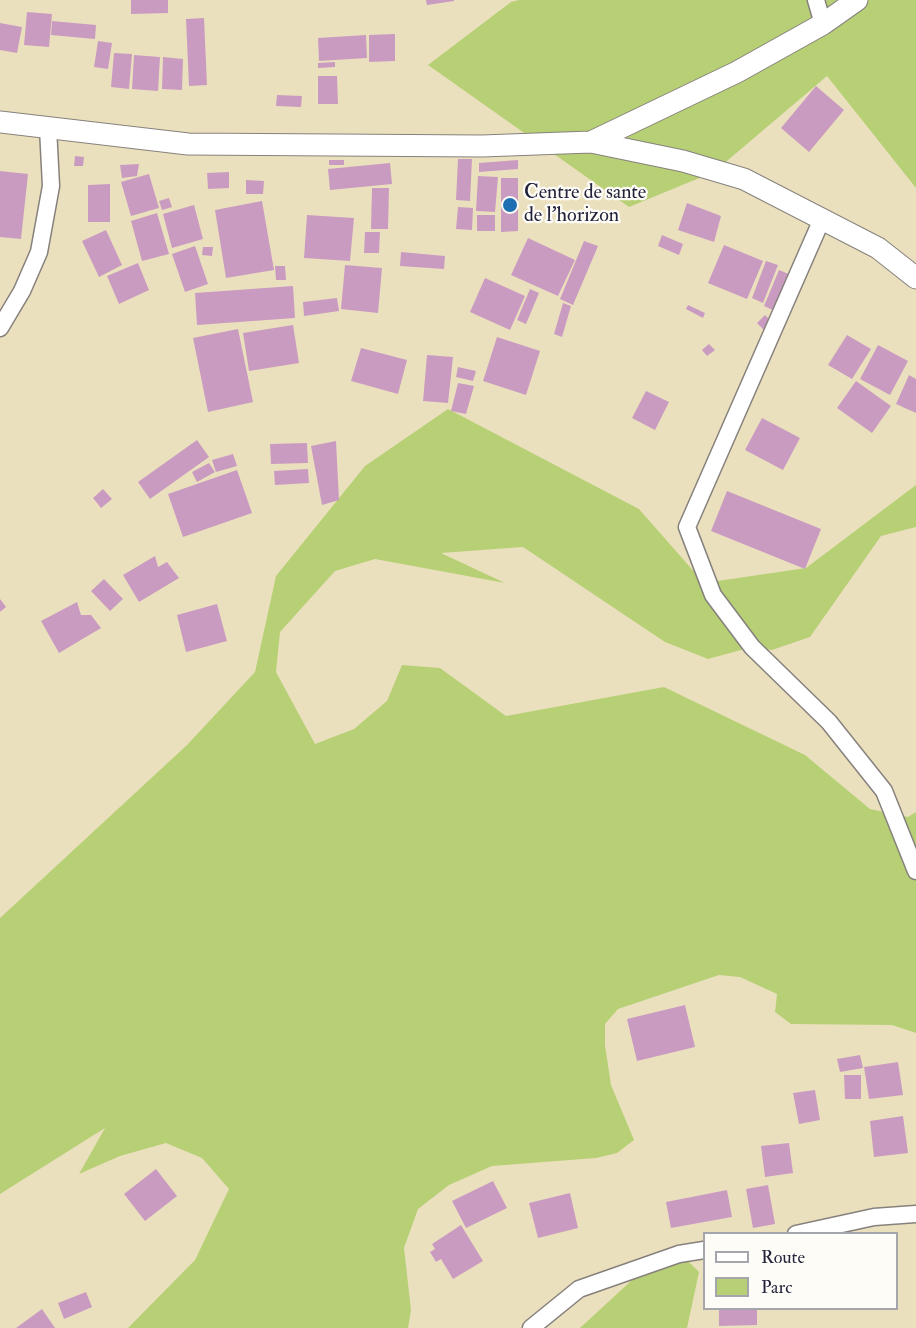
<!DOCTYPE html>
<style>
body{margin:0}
#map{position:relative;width:916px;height:1328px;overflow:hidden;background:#ebe0be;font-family:"IM FELL Double Pica",serif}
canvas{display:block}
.legend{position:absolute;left:703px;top:1232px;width:195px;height:78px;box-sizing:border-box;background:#fdfcf7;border:2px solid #a5a5ac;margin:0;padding:8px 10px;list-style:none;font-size:18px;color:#22223b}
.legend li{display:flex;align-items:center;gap:12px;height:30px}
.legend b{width:30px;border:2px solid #a5a5ac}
</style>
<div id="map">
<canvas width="916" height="1328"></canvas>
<ul class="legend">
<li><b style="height:8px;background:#fff"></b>Route</li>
<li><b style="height:16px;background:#b7d076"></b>Parc</li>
</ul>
</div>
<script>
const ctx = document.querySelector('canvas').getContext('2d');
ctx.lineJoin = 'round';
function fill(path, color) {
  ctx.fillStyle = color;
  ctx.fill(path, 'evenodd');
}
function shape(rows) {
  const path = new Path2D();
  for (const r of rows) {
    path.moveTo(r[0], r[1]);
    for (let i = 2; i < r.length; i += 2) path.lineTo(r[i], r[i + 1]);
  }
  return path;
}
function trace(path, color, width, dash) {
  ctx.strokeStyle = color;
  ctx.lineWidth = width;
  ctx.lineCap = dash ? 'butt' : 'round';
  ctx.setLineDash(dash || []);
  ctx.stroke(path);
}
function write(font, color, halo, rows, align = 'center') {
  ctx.font = font + ' "IM FELL Double Pica",serif';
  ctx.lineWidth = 4.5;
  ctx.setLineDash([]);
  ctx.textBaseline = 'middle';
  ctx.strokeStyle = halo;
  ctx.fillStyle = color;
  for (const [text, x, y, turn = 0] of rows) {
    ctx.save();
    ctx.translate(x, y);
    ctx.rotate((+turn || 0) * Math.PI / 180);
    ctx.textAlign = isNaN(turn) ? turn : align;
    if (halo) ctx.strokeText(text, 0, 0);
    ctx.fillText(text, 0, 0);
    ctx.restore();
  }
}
fill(shape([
 [519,0,916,0,916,188,827,76,714,172,629,207,428,65,511,2],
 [448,409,639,509,704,583,806,568,916,485,916,527,881,536,810,637,772,650,752,647,708,659,665,642,523,547,441,553,505,583,375,559,335,571,280,632,276,672,315,744,354,729,387,701,402,665,440,668,506,716,664,687,805,755,870,809,908,817,916,812,916,1033,892,1025,791,1024,775,1012,777,994,740,977,719,975,618,1009,605,1024,605,1045,611,1085,634,1140,617,1153,596,1158,492,1166,449,1185,418,1209,404,1248,411,1310,408,1328,128,1328,195,1260,229,1189,202,1158,166,1143,120,1156,79,1174,105,1128,0,1194,0,918,187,745,255,672,276,576,365,466],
 [685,1258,699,1272,687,1328,580,1328,645,1268]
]), '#b7d076');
fill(shape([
 [131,0,168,0,168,13,131,14],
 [426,0,454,0,454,1,427,5],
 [27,12,52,14,49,47,24,45],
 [204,18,207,85,189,86,186,19],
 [52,21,96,25,95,39,51,35],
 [0,23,22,27,17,53,0,50],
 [395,34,395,61,369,62,369,35],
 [366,35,367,58,319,61,318,38],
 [98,41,112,43,108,69,94,67],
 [114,53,132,54,129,89,111,87],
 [134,55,160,57,158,91,132,89],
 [163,57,183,59,182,90,162,89],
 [335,62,335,67,318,68,318,63],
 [318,76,337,76,338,104,318,104],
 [816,86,844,110,809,152,781,128],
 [277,95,302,96,301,107,276,106],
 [75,156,84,157,83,166,74,166],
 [458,159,472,159,470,201,456,200],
 [329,160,344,160,344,165,329,165],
 [518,160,518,169,479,172,479,163],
 [390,163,392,184,330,190,328,169],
 [139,164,137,176,122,178,120,165],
 [0,171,28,174,21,239,0,237],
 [229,172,229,188,208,189,207,173],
 [149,174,159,208,131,216,121,182],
 [478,176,498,177,495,212,476,211],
 [501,178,518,178,518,231,501,232],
 [246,180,264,181,263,194,246,194],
 [110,184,110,222,88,222,88,185],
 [372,188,389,188,388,229,371,229],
 [169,198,172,207,162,210,159,201],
 [262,201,274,270,226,278,215,210],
 [687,203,721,216,714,242,678,230],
 [194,205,203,239,172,248,163,214],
 [458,207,473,208,472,230,456,229],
 [157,213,169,254,142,261,131,221],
 [307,215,354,218,350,261,304,258],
 [477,215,495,215,495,231,477,231],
 [106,230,122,265,99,277,82,241],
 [365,232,380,232,379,253,364,253],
 [662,235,683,244,679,255,658,246],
 [528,238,575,260,558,296,511,275],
 [584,241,598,246,573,305,560,299],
 [724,245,763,261,747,299,708,283],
 [195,246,208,284,185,292,172,254],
 [203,247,213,247,212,256,202,255],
 [401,252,445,256,444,269,400,266],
 [766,261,778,265,763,303,752,298],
 [138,263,149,290,119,304,107,276],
 [345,265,382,268,378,313,341,309],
 [275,266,285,266,286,280,276,280],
 [779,270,791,275,775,311,764,306],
 [485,278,525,296,510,330,470,312],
 [293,286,295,318,197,325,195,293],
 [530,289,539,293,526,324,517,320],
 [337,298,339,311,304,316,303,302],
 [563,303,571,306,562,337,554,334],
 [688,305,705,313,703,318,686,309],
 [765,315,772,322,764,330,757,323],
 [293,325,299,363,249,371,243,333],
 [238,329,253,402,208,412,193,338],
 [847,335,871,349,852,379,828,365],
 [497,337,540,351,526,395,483,381],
 [709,344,715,350,707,356,702,350],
 [878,345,908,361,890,395,860,379],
 [361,348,407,360,398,394,351,381],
 [427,355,453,357,448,403,423,401],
 [458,367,476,371,473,381,456,377],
 [909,375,916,379,916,413,896,404],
 [856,381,891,406,872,433,837,408],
 [458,383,474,386,466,414,451,411],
 [646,391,669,402,655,430,632,418],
 [762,418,800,438,783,470,745,450],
 [197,440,209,457,150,499,138,482],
 [336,441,339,500,322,505,311,446],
 [307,443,308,463,271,464,270,444],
 [233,454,237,466,216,472,212,460],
 [209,463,215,472,197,482,192,472],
 [308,469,309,483,275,485,274,471],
 [237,470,252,513,183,537,168,494],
 [103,489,112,499,101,508,93,498],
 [727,491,821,529,805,569,711,531],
 [155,556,158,567,167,562,179,578,139,602,123,575],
 [104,579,123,599,110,611,91,591],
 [0,599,6,607,0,612],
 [77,602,81,615,91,615,101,628,59,653,41,621],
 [217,604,227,641,186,652,177,615],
 [685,1005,695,1047,637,1061,627,1019],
 [860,1055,863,1068,840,1072,837,1059],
 [898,1062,903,1095,869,1099,864,1067],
 [844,1075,861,1075,861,1099,845,1099],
 [815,1090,820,1120,799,1124,793,1093],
 [903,1116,908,1153,874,1157,870,1121],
 [789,1143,793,1173,765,1177,761,1146],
 [156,1169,177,1196,145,1221,124,1194],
 [493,1181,507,1208,466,1228,452,1201],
 [768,1185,775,1224,753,1228,746,1189],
 [727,1190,732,1217,671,1228,666,1202],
 [570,1193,578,1228,538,1238,529,1203],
 [461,1225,483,1261,453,1279,441,1259,436,1262,430,1252,435,1249,432,1244],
 [86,1292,92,1307,64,1319,58,1303],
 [719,1308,757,1308,757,1325,719,1326],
 [42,1309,55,1328,16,1328]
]), '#ca9bc1');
const minor = shape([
 [816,0,823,24],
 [822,219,687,527,713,595,752,647,829,722,884,791,916,871],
 [0,328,22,291,39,252,51,186,48,128],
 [796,1234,874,1217,916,1214],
 [531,1328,579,1289,679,1254,704,1250]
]);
const tertiary = shape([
 [0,122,188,144,482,146,591,142,683,161,744,179,878,248,916,278],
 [591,142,737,72,823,24,857,0]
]);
trace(minor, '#86817c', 19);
trace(tertiary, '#86817c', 23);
trace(minor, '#fff', 16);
trace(tertiary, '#fff', 21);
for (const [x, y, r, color] of [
 [510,205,8,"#1f6fb2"]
]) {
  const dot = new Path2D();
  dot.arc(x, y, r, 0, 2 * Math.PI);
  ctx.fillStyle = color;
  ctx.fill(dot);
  trace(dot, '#fdfcf7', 2);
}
write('20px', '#22223b', '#fdfcf7', [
 ["Centre de sante",524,194],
 ["de l'horizon",524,217]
], 'left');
</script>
